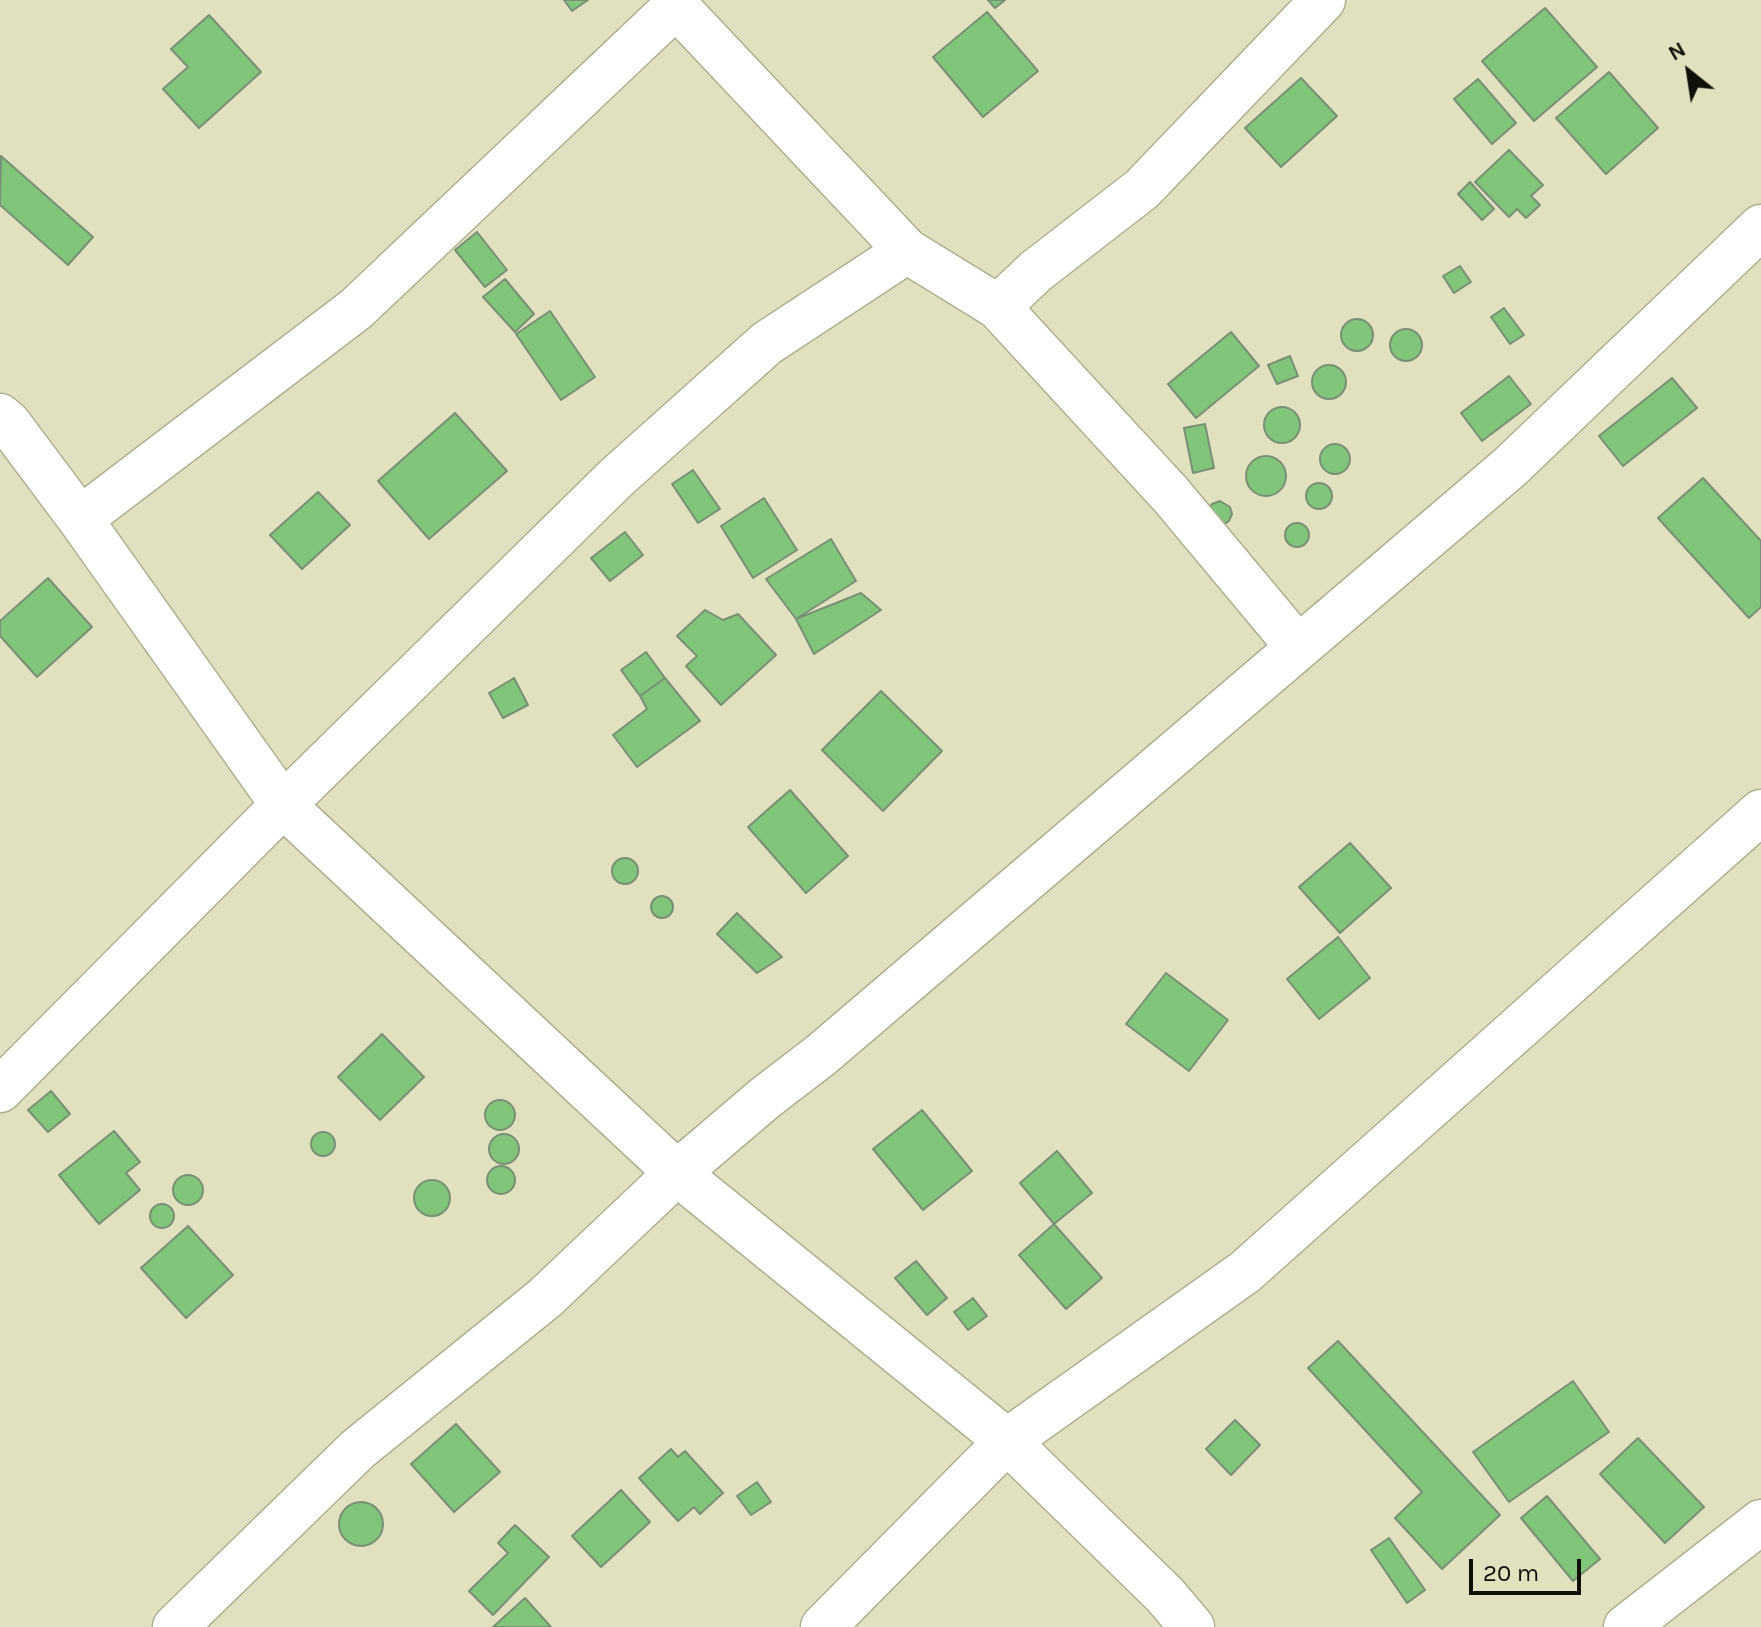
<!DOCTYPE html>
<style>
body{margin:0}
#map{position:relative;width:1761px;height:1627px;overflow:hidden;background:#e1e1c0;font-family:Karla,sans-serif}
canvas{display:block}
.north{position:absolute;left:1649px;top:32px;width:80px;height:80px;-webkit-text-stroke:6px #e1e1c0;paint-order:stroke;rotate:330deg;font-size:22px;font-weight:700;line-height:32px;text-align:center;color:#111006}
.north::after{content:'';display:block;margin:auto;width:28px;height:36px;background:#111006;clip-path:polygon(50% 0,100% 100%,50% 72%,0 100%)}
.scale{position:absolute;left:1469px;top:1559px;width:112px;height:36px;box-sizing:border-box;border:4px solid #111006;border-top:0;padding-left:10px;font-size:24px;line-height:28px;white-space:nowrap;color:#111006;-webkit-text-stroke:6px #e1e1c0;paint-order:stroke}
</style>
<div id="map">
<canvas width="1761" height="1627"></canvas>
<div class="north">N</div>
<div class="scale">20 m</div>
</div>
<script>
const ctx = document.querySelector('canvas').getContext('2d');
ctx.lineJoin = 'round';
function fill(path, color) {
  ctx.fillStyle = color;
  ctx.fill(path, 'evenodd');
}
function shape(rows) {
  const path = new Path2D();
  for (const r of rows) {
    if (r.length === 3) {
      path.moveTo(r[0] + r[2], r[1]);
      path.arc(r[0], r[1], r[2], 0, 2 * Math.PI);
      continue;
    }
    path.moveTo(r[0], r[1]);
    for (let i = 2; i < r.length; i += 2) path.lineTo(r[i], r[i + 1]);
  }
  return path;
}
function trace(path, color, width, dash) {
  ctx.strokeStyle = color;
  ctx.lineWidth = width;
  ctx.lineCap = dash ? 'butt' : 'round';
  ctx.setLineDash(dash || []);
  ctx.stroke(path);
}
const building = shape([
 [564,0,588,0,572,11,564,0],
 [988,0,1005,0,995,8,988,0],
 [1545,8,1597,67,1534,121,1482,61,1545,8],
 [987,12,1038,71,983,117,933,57,987,12],
 [209,15,261,72,199,128,163,89,188,67,171,49,209,15],
 [1609,72,1658,128,1606,174,1556,118,1609,72],
 [1301,78,1337,116,1281,167,1245,128,1301,78],
 [1478,79,1516,123,1492,144,1454,99,1478,79],
 [1509,150,1543,185,1531,196,1540,205,1526,218,1517,209,1509,217,1475,182,1509,150],
 [1,156,93,237,68,265,0,205,1,156],
 [1470,182,1494,209,1482,220,1458,194,1470,182],
 [477,232,507,270,485,287,455,250,477,232],
 [1460,266,1471,282,1454,293,1443,276,1460,266],
 [505,279,534,314,515,332,483,297,505,279],
 [1504,308,1524,335,1510,344,1491,317,1504,308],
 [550,311,595,377,561,400,516,334,550,311],
 [1357,335,16],
 [1406,345,16],
 [1231,332,1259,366,1196,418,1168,384,1231,332],
 [1290,356,1298,376,1277,384,1268,365,1290,356],
 [1329,382,17],
 [1509,376,1531,404,1482,441,1461,413,1509,376],
 [1672,378,1697,408,1623,466,1599,436,1672,378],
 [1282,425,18],
 [455,413,507,471,429,539,378,481,455,413],
 [1205,424,1214,468,1193,473,1184,428,1205,424],
 [1335,459,15],
 [1266,476,20],
 [693,470,720,509,698,523,672,484,693,470],
 [1703,478,1761,541,1761,607,1749,618,1658,518,1703,478],
 [1319,496,13],
 [318,492,350,525,302,569,270,535,318,492],
 [764,498,797,550,753,578,721,526,764,498],
 [1220,501,1230,507,1232,514,1229,521,1223,525,1208,511,1212,504,1220,501],
 [1297,535,12],
 [625,532,643,555,610,581,591,558,625,532],
 [831,539,856,581,796,619,766,579,831,539],
 [48,578,92,627,37,677,0,636,0,621,48,578],
 [861,593,881,610,814,654,796,619,861,593],
 [705,610,723,620,738,614,776,655,721,705,686,666,697,656,677,636,705,610],
 [646,652,665,678,640,696,621,670,646,652],
 [514,678,528,705,503,718,489,693,514,678],
 [665,678,700,721,637,767,613,735,647,709,640,696,665,678],
 [881,691,942,751,883,811,822,750,881,691],
 [790,790,848,856,806,893,748,827,790,790],
 [1350,843,1391,888,1340,933,1299,887,1350,843],
 [625,871,13],
 [662,907,11],
 [737,913,782,957,757,973,717,934,737,913],
 [1338,937,1370,978,1319,1019,1287,979,1338,937],
 [1166,973,1228,1020,1189,1071,1126,1024,1166,973],
 [382,1034,424,1077,380,1120,338,1077,382,1034],
 [51,1091,70,1114,48,1132,28,1110,51,1091],
 [500,1115,15],
 [922,1110,972,1171,923,1210,873,1149,922,1110],
 [114,1131,140,1162,126,1173,140,1190,99,1224,59,1175,114,1131],
 [323,1144,12],
 [504,1149,15],
 [1057,1151,1092,1193,1054,1224,1020,1183,1057,1151],
 [501,1180,14],
 [188,1190,15],
 [432,1198,18],
 [162,1216,12],
 [1054,1224,1102,1278,1066,1309,1019,1255,1054,1224],
 [188,1226,233,1275,186,1318,141,1268,188,1226],
 [916,1261,947,1298,927,1315,895,1278,916,1261],
 [973,1298,987,1316,968,1330,954,1312,973,1298],
 [1338,1341,1500,1515,1442,1569,1395,1518,1422,1492,1308,1368,1338,1341],
 [1573,1381,1609,1432,1509,1502,1473,1452,1573,1381],
 [1235,1420,1260,1445,1231,1475,1206,1449,1235,1420],
 [456,1424,500,1472,454,1512,411,1464,456,1424],
 [1638,1438,1704,1507,1665,1543,1600,1474,1638,1438],
 [671,1449,678,1457,685,1451,723,1493,700,1514,694,1507,678,1521,639,1478,671,1449],
 [757,1482,771,1502,751,1515,737,1496,757,1482],
 [621,1490,650,1522,601,1567,572,1536,621,1490],
 [1547,1496,1600,1559,1573,1581,1521,1518,1547,1496],
 [361,1524,22],
 [515,1525,549,1557,493,1615,469,1591,508,1553,498,1543,515,1525],
 [1389,1538,1425,1590,1407,1603,1371,1550,1389,1538],
 [525,1598,551,1627,493,1627,525,1598]
]);
fill(building, '#80c579');
trace(building, '#798f76', 2);
const minor = shape([
 [676,6,907,251],
 [0,416,9,424,80,519,283,805,677,1173,1007,1441,1165,1595,1192,1627],
 [80,519,356,309,676,6,678,0],
 [1297,646,1171,495,998,307,1036,271,1142,189,1323,0],
 [0,1090,283,805,617,477,767,343,907,251,998,307],
 [175,1627,358,1449,545,1298,677,1173,765,1098,821,1055,1510,467,1761,227],
 [823,1627,1007,1441,1245,1272,1761,812],
 [1626,1627,1761,1522]
]);
trace(minor, '#b0b091', 47);
trace(minor, '#fff', 44);
</script>
